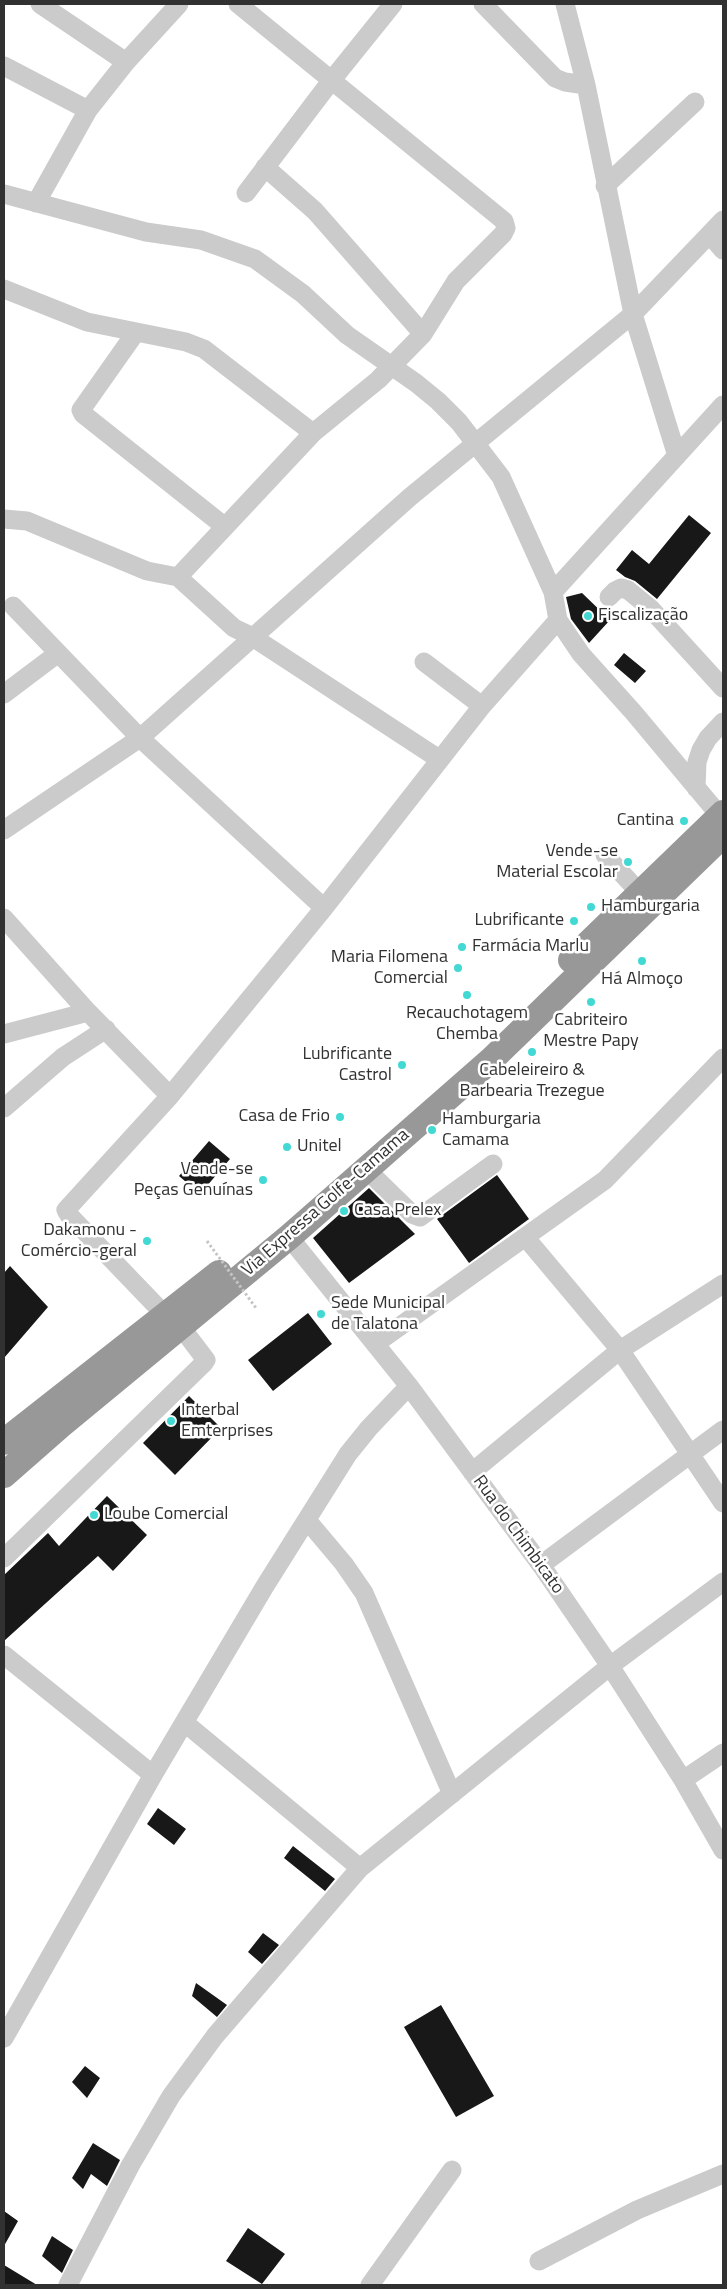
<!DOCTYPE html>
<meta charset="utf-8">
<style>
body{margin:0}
#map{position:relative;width:727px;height:2289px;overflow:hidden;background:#fff;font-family:"Titillium Web",sans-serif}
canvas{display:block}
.frame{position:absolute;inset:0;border:5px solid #313131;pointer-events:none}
</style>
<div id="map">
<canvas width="727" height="2289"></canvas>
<div class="frame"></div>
</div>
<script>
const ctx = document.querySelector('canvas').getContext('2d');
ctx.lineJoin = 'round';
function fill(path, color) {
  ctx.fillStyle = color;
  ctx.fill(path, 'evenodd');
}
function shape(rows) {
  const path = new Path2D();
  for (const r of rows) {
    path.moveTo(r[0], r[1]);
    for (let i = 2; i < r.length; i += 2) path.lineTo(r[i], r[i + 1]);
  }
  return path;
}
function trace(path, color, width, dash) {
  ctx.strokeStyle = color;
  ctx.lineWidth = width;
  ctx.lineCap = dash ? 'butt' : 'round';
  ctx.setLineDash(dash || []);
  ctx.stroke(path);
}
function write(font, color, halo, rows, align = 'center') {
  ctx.font = font + ' "Titillium Web",sans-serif';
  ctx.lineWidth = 5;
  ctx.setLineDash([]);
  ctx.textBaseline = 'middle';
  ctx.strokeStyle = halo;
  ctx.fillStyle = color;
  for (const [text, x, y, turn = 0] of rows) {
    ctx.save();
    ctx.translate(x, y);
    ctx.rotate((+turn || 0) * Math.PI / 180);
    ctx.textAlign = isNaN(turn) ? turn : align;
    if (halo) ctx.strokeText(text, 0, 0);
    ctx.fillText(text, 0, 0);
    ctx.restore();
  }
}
fill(shape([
 [689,515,711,533,657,599,635,581,625,577,616,570,632,550,649,564],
 [582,593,610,620,589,643,571,619,566,597],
 [624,653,646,671,635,683,614,665],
 [209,1141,230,1159,200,1194,179,1176],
 [497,1175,529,1219,469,1263,437,1219],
 [369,1188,415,1234,349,1283,313,1238],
 [10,1266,48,1307,4,1358,4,1273],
 [308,1313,332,1344,273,1391,248,1360],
 [189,1396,221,1428,175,1475,143,1443],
 [107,1496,147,1535,113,1571,98,1556,4,1641,4,1575,48,1533,59,1546],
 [158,1808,186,1829,174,1845,147,1824],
 [293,1846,335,1879,325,1891,284,1858],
 [263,1933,279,1945,262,1964,248,1952],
 [196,1983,227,2005,217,2017,192,1996],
 [441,2005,494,2096,456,2117,404,2027],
 [85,2066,100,2078,87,2098,72,2082],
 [93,2143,120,2160,107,2186,91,2174,83,2189,72,2178],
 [4,2211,18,2221,4,2246],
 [248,2228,285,2254,262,2284,226,2261],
 [52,2236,73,2250,62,2273,42,2256],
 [4,2265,37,2285,4,2285]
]), '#181818');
trace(shape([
 [40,4,126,62],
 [483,4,555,78,565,82,586,85],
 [565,4,586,85,633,314,677,456],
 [4,66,88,110],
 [265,167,315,211,423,334],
 [605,186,695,102],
 [246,193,331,81,393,4],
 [4,194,146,232,201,240,255,259,303,294,347,335,416,383,438,401,459,422,501,477,553,592,558,620,581,654,634,713,720,816],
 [36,203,88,110,126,62,179,4],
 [710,235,723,250],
 [4,289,87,322,186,342,204,349,313,433],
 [136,332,81,410,83,414,224,526],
 [4,519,27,521,147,571,178,577,234,628,251,636,439,759],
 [178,577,313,433,378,380,423,334,456,281,503,234,506,228,504,221,238,4],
 [553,592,723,405],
 [609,597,615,591,621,588,628,590,650,608,723,688],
 [13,606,140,738,324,908],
 [424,662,482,706],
 [4,694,57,654],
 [696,788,697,762,701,750,708,738,723,722],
 [4,830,140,738,410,497,633,314,723,220],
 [605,855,639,892],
 [4,918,88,1012,170,1096],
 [4,1034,88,1012],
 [4,1108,63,1057,106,1029],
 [366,1169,412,1214,420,1217,493,1164],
 [289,1237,409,1386,541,1565,610,1666,683,1780,723,1850],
 [526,1238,620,1350,723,1503],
 [165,1315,69,1215,66,1210,170,1096,324,908,482,706,558,620],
 [375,1344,605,1180,723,1058],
 [472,1472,620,1350,723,1284],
 [307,1520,344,1564,364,1593,452,1794],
 [4,1558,204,1363,206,1360,181,1327],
 [541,1565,723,1430],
 [4,1655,153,1775],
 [185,1723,360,1868],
 [683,1780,723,1753],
 [4,2038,153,1775,265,1586,348,1454,369,1428,409,1386],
 [539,2261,637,2210,723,2174],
 [68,2285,130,2166,171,2096,215,2036,360,1868,610,1666,723,1582],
 [370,2285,452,2170]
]), '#cbcbcb', 19);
trace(shape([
 [571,960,723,813],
 [4,1442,219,1273],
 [4,1475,61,1425,289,1237,491,1060,723,835]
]), '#989898', 26);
trace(shape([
 [207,1241,256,1308]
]), '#c5c5c5', 3, [2.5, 2.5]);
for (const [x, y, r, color] of [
 [588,616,5,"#42d8d3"],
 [684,821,5,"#42d8d3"],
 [628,862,5,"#42d8d3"],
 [591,907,5,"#42d8d3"],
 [574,921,5,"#42d8d3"],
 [462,947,5,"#42d8d3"],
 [642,961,5,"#42d8d3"],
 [458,968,5,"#42d8d3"],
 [467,995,5,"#42d8d3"],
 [591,1002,5,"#42d8d3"],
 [532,1052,5,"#42d8d3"],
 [402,1065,5,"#42d8d3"],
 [340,1117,5,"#42d8d3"],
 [432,1130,5,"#42d8d3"],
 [287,1147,5,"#42d8d3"],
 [263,1180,5,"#42d8d3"],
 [344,1211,5,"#42d8d3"],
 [147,1241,5,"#42d8d3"],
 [321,1314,5,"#42d8d3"],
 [171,1421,5,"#42d8d3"],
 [94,1515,5,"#42d8d3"]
]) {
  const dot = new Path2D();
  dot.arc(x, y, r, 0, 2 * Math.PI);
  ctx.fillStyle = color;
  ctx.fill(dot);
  trace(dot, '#fff', 2);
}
write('18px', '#313131', '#fff', [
 ["Fiscalização",598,616],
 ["Cantina",674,821,"right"],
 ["Vende-se",618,852,"right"],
 ["Material Escolar",618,873,"right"],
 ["Hamburgaria",601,907],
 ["Lubrificante",564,921,"right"],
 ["Farmácia Marlu",472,947],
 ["Maria Filomena",448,958,"right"],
 ["Comercial",448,979,"right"],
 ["Há Almoço",642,980,"center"],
 ["Recauchotagem",467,1014,"center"],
 ["Chemba",467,1035,"center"],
 ["Cabriteiro",591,1021,"center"],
 ["Mestre Papy",591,1042,"center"],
 ["Lubrificante",392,1055,"right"],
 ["Castrol",392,1076,"right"],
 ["Cabeleireiro &",532,1071,"center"],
 ["Barbearia Trezegue",532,1092,"center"],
 ["Casa de Frio",330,1117,"right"],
 ["Hamburgaria",442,1120],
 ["Camama",442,1141],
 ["Unitel",297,1147],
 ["Vende-se",253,1170,"right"],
 ["Peças Genuínas",253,1191,"right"],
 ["Casa Prelex",354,1211],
 ["Dakamonu -",137,1231,"right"],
 ["Comércio-geral",137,1252,"right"],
 ["Sede Municipal",331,1304],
 ["de Talatona",331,1325],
 ["Interbal",181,1411],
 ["Emterprises",181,1432],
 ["Loube Comercial",104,1515]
], 'left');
write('18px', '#313131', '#fff', [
 ["Via Expressa Golfe-Camama",326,1203,-41],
 ["Rua do Chimbicato",518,1535,54]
]);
</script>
